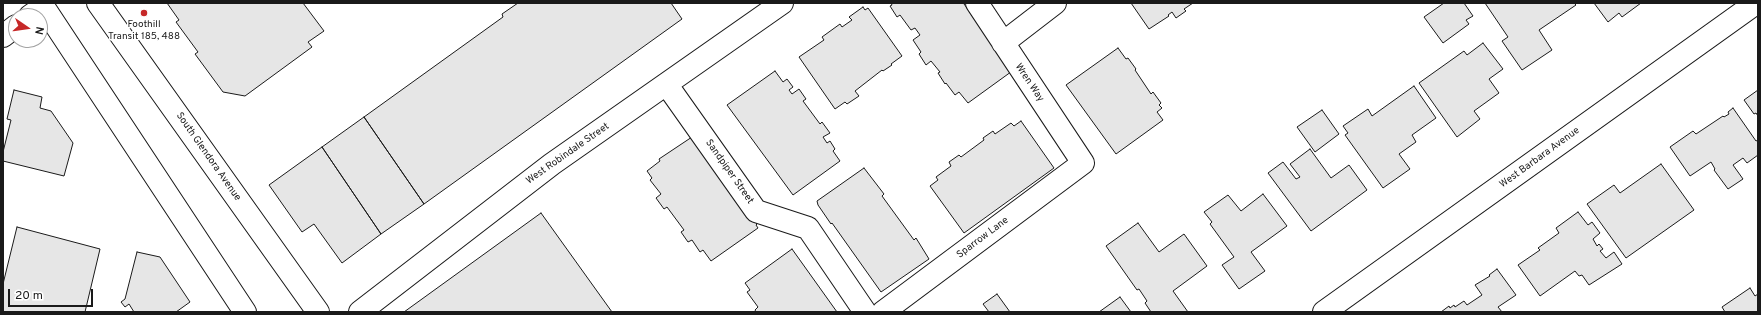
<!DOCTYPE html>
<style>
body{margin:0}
#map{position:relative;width:1761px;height:315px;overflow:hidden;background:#fff;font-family:Overpass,sans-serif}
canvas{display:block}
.frame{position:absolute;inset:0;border:4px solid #1a1a1a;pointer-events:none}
.north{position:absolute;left:8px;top:8px;width:40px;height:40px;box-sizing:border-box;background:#fff;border:1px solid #a3a3a3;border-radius:50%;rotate:103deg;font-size:11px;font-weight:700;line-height:16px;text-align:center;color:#1a1a1a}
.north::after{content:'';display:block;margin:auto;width:14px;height:18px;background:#c62828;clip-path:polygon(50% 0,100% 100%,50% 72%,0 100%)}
.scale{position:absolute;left:8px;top:289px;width:85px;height:18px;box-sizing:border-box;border:2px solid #1a1a1a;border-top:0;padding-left:5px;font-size:12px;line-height:14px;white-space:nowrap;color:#1a1a1a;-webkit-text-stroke:3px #fff;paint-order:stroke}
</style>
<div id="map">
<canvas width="1761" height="315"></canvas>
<div class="frame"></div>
<div class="north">N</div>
<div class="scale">20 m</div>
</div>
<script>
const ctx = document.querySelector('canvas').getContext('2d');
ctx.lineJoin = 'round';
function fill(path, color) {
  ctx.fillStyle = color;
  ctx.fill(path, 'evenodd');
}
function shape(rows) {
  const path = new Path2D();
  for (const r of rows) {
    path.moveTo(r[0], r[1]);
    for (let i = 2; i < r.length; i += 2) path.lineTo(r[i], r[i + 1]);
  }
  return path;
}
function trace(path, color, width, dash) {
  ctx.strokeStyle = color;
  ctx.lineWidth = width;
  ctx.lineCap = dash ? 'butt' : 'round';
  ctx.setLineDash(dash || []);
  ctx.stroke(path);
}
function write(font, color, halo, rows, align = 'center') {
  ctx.font = font + ' Overpass,sans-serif';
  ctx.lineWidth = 3;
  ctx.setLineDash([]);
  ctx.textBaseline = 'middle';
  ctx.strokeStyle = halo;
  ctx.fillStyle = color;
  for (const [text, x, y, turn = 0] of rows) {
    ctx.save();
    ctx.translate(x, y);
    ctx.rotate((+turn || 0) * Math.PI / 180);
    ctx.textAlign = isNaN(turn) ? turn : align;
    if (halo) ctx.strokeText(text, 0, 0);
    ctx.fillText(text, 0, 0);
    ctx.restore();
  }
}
const building = shape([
 [167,3,303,3,324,31,308,42,312,47,245,96,223,92,195,54,198,52,176,22,179,20,167,3],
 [518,3,671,3,682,19,424,204,364,117,503,17,502,14,518,3],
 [891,3,966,3,964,4,980,26,1015,69,968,103,959,92,955,95,946,83,945,84,938,73,940,72,931,61,926,65,919,54,921,52,913,40,920,35,915,28,911,30,900,15,897,17,890,6,892,5,891,3],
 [1131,3,1193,3,1184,9,1186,11,1176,18,1172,12,1168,15,1169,16,1149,29,1131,3],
 [1444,3,1464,3,1473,16,1466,20,1469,24,1443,43,1424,17,1444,3],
 [1485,3,1574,3,1576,5,1539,30,1552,50,1522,70,1502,41,1508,37,1485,3],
 [1594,3,1641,3,1622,17,1619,13,1608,22,1594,3],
 [863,7,865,10,868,8,902,56,891,64,892,65,883,71,882,70,855,91,859,96,847,104,845,102,835,109,799,57,824,40,822,37,840,24,842,27,852,20,849,17,863,7],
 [1483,43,1503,69,1489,79,1499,93,1474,111,1480,119,1457,137,1419,83,1464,51,1467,55,1483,43],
 [1118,48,1126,59,1128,58,1136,69,1135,70,1151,94,1153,92,1161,103,1159,105,1162,108,1157,112,1163,120,1116,154,1066,85,1118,48],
 [775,71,783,82,787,79,793,87,789,90,792,94,799,89,806,99,803,101,820,124,822,122,830,133,823,137,827,143,830,141,835,149,833,151,840,161,793,195,727,105,775,71],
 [1414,86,1436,118,1412,135,1416,142,1399,154,1410,169,1383,188,1345,135,1348,133,1343,126,1368,109,1372,116,1414,86],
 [14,90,42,97,40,108,51,111,73,143,64,176,3,161,3,152,11,120,7,119,14,90],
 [1758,90,1758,116,1756,113,1754,114,1744,100,1758,90],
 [1733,108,1756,141,1758,140,1758,155,1747,163,1743,158,1733,165,1743,179,1728,189,1714,170,1715,169,1711,162,1690,176,1670,147,1693,131,1696,134,1723,116,1724,117,1729,114,1728,112,1733,108],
 [1322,110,1339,134,1315,152,1297,127,1322,110],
 [364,117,424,204,381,234,322,147,364,117],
 [1021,121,1054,168,964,233,930,186,938,180,936,177,951,166,949,162,959,155,961,157,984,140,983,138,993,131,995,134,1011,123,1014,126,1021,121],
 [692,137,757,224,756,225,758,228,711,261,703,250,700,252,692,240,688,242,681,232,684,230,667,207,664,209,656,198,661,194,650,180,652,178,647,171,660,161,659,159,692,137],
 [322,147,381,234,342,263,314,224,302,232,269,185,322,147],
 [1310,149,1331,178,1349,165,1367,190,1311,231,1268,173,1283,162,1296,179,1300,177,1290,164,1310,149],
 [1661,164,1694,210,1626,258,1587,204,1614,185,1620,193,1661,164],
 [864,168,884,194,882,196,914,240,916,238,929,259,881,292,832,223,831,224,818,205,817,201,864,168],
 [1263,194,1287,226,1251,252,1265,271,1239,289,1222,265,1234,257,1210,224,1212,222,1204,212,1228,195,1241,211,1263,194],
 [1578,212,1588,225,1592,222,1600,233,1593,239,1597,246,1599,244,1603,249,1600,251,1606,258,1614,252,1622,264,1589,285,1582,275,1579,276,1575,271,1540,296,1518,265,1540,250,1538,248,1559,233,1556,228,1578,212],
 [541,213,612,312,404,312,541,213],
 [1138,223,1159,252,1184,234,1207,266,1173,291,1188,312,1151,312,1145,303,1147,301,1139,289,1137,290,1106,246,1138,223],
 [17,227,100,249,85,312,3,312,3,284,17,227],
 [792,249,837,312,756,312,755,310,758,307,747,292,750,290,745,283,792,249],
 [137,252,160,257,190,302,176,312,134,312,129,304,125,307,121,302,125,299,137,252],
 [1497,269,1516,295,1498,307,1502,312,1441,312,1449,306,1450,308,1454,305,1455,307,1464,301,1467,305,1482,295,1475,285,1490,276,1489,275,1497,269],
 [1750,288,1755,296,1758,294,1758,312,1725,312,1722,307,1750,288],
 [997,294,1010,312,989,312,983,304,997,294],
 [1120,297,1131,312,1099,312,1120,297]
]);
fill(building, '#e6e6e6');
trace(building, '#1a1a1a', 1);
const minor = shape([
 [30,16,43,7],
 [3,36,16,26],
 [1003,43,1055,3],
 [667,85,756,211,808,228,865,312],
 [360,312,552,164,782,3],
 [883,312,1083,163,977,3],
 [1324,312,1756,3]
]);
const major = shape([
 [41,3,245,312],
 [98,3,318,312]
]);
trace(minor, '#1a1a1a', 24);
trace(major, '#1a1a1a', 24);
trace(minor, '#fff', 22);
trace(major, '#fff', 22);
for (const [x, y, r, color] of [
 [144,13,4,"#c62828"]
]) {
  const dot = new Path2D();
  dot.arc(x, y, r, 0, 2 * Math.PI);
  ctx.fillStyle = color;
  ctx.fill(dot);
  trace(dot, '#fff', 1.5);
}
write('10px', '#1a1a1a', '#fff', [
 ["Foothill",144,25],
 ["Transit 185, 488",144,37]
]);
write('10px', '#1a1a1a', '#fff', [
 ["Wren Way",1029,83,56],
 ["West Robindale Street",568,154,-35],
 ["South Glendora Avenue",208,157,55],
 ["West Barbara Avenue",1540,158,-36],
 ["Sandpiper Street",729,172,55],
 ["Sparrow Lane",983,238,-37]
]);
</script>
